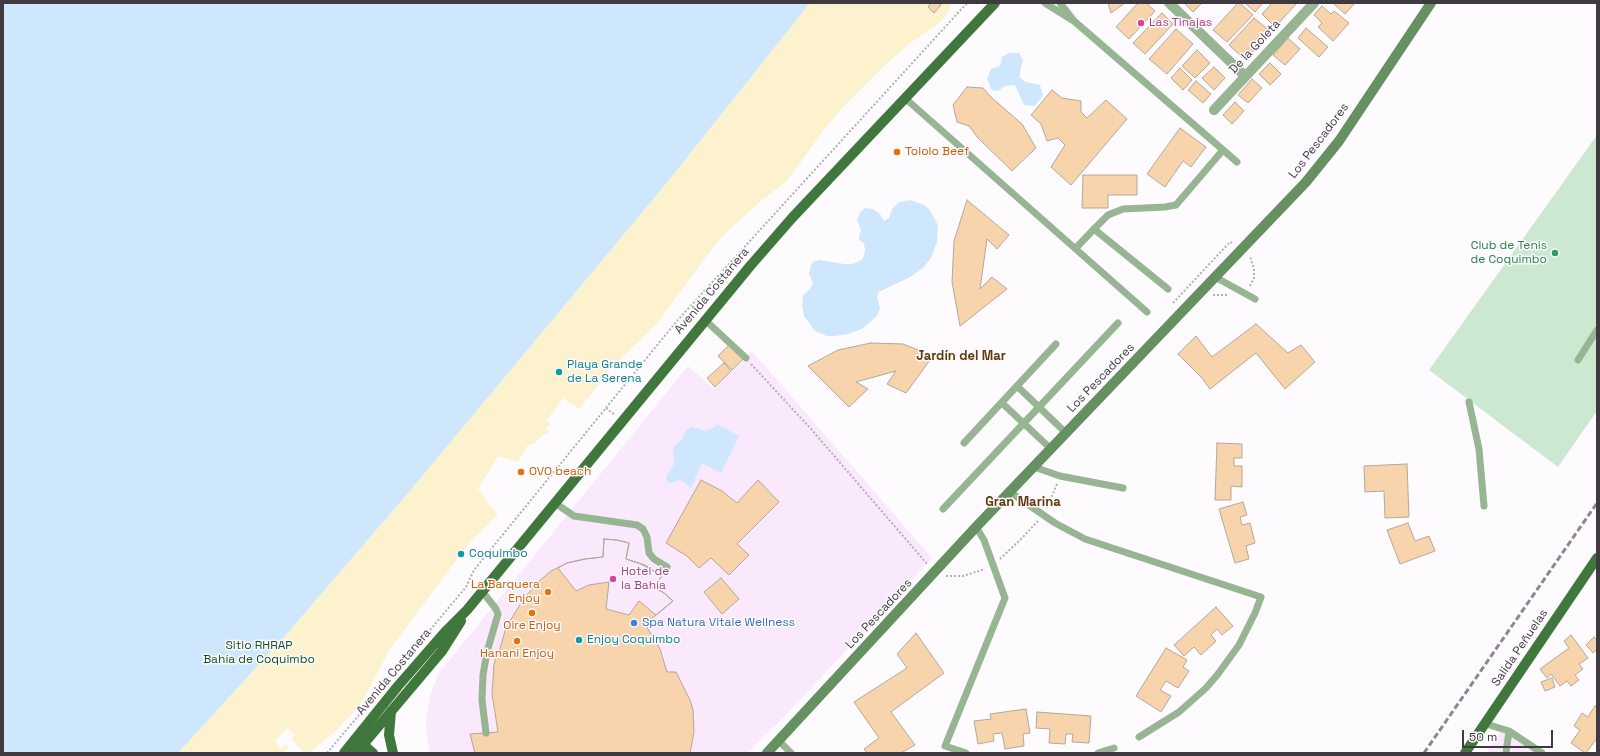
<!DOCTYPE html>
<meta charset="utf-8">
<style>
body{margin:0}
#map{position:relative;width:1600px;height:756px;overflow:hidden;background:#fdfbfe;font-family:"Space Grotesk",sans-serif}
canvas{display:block}
.frame{position:absolute;inset:0;border:4px solid #3f3a40;pointer-events:none}
.scale{position:absolute;left:1462px;top:730px;width:91px;height:18px;box-sizing:border-box;border:2px solid #3f3a40;border-top:0;padding-left:5px;font-size:12px;line-height:14px;white-space:nowrap;color:#3f3a40;-webkit-text-stroke:3px #fdfbfe;paint-order:stroke}
</style>
<div id="map">
<canvas width="1600" height="756"></canvas>
<div class="frame"></div>
<div class="scale">50 m</div>
</div>
<script>
const ctx = document.querySelector('canvas').getContext('2d');
ctx.lineJoin = 'round';
function fill(path, color) {
  ctx.fillStyle = color;
  ctx.fill(path, 'evenodd');
}
function shape(rows) {
  const path = new Path2D();
  for (const r of rows) {
    path.moveTo(r[0], r[1]);
    for (let i = 2; i < r.length; i += 2) path.lineTo(r[i], r[i + 1]);
  }
  return path;
}
function trace(path, color, width, dash) {
  ctx.strokeStyle = color;
  ctx.lineWidth = width;
  ctx.lineCap = dash ? 'butt' : 'round';
  ctx.setLineDash(dash || []);
  ctx.stroke(path);
}
function write(font, color, halo, rows, align = 'center') {
  ctx.font = font + ' "Space Grotesk",sans-serif';
  ctx.lineWidth = 3;
  ctx.setLineDash([]);
  ctx.textBaseline = 'middle';
  ctx.strokeStyle = halo;
  ctx.fillStyle = color;
  for (const [text, x, y, turn = 0] of rows) {
    ctx.save();
    ctx.translate(x, y);
    ctx.rotate((+turn || 0) * Math.PI / 180);
    ctx.textAlign = isNaN(turn) ? turn : align;
    if (halo) ctx.strokeText(text, 0, 0);
    ctx.fillText(text, 0, 0);
    ctx.restore();
  }
}
fill(shape([
 [752,351,932,558,785,716,747,753,430,753,426,731,426,718,430,696,439,673,688,366,714,389],
 [1504,726,1544,753,1486,753]
]), '#fae8fc');
fill(shape([
 [1597,135,1597,411,1558,467,1429,370]
]), '#cce8d0');
fill(shape([
 [810,3,952,3,945,17,940,22,909,44,886,64,843,107,823,131,787,181,762,200,728,231,713,247,657,324,616,363,579,409,563,398,547,420,551,423,546,429,549,432,540,437,534,444,528,445,518,462,498,456,478,489,498,515,486,526,462,552,425,602,390,649,367,693,357,708,335,732,309,753,304,753,291,739,295,734,287,728,275,741,281,749,286,744,289,747,284,753,178,753,285,636,403,499,665,185]
]), '#fcf2cd');
fill(shape([
 [3,3,810,3,665,185,403,499,285,636,178,753,3,753],
 [1009,53,1019,53,1023,60,1020,72,1020,78,1026,82,1040,85,1043,95,1035,106,1024,105,1015,85,1005,86,998,91,992,90,987,79,991,69,1000,66,1002,57],
 [910,200,924,205,929,209,936,221,938,227,937,242,931,258,923,268,910,277,879,292,877,297,880,308,877,316,862,329,848,334,834,336,827,336,815,331,804,316,802,305,803,295,811,288,813,283,809,273,811,265,813,262,820,260,844,264,852,264,860,261,863,258,865,251,864,243,859,240,859,237,861,230,857,220,860,212,865,208,873,209,880,214,884,221,889,218,892,209,899,202],
 [717,424,739,436,721,473,702,463,691,488,683,481,679,480,672,483,669,483,666,480,667,475,674,464,673,448,682,440,686,430,692,427,706,431,713,428]
]), '#cfe7fd');
const building = shape([
 [931,3,938,3,941,5,934,13,928,7,931,3],
 [1108,3,1125,3,1111,13,1108,3],
 [1138,3,1146,3,1155,11,1129,39,1116,27,1138,3],
 [1184,3,1202,3,1193,12,1184,3],
 [1238,3,1240,3,1253,15,1227,42,1213,30,1238,3],
 [1245,3,1263,3,1255,12,1245,3],
 [1272,3,1297,3,1275,27,1262,14,1272,3],
 [1333,3,1355,3,1345,14,1333,3],
 [1322,6,1331,14,1334,11,1349,23,1333,41,1318,27,1322,23,1314,15,1322,6],
 [1162,13,1173,24,1145,54,1133,43,1162,13],
 [1254,18,1271,32,1245,60,1229,45,1254,18],
 [1306,28,1328,47,1319,57,1298,38,1306,28],
 [1176,29,1193,44,1167,74,1149,59,1176,29],
 [1288,38,1300,49,1285,65,1273,55,1288,38],
 [1197,50,1210,63,1195,78,1182,66,1197,50],
 [1270,63,1281,74,1270,85,1259,74,1270,63],
 [1214,67,1225,78,1214,90,1202,78,1214,67],
 [1180,68,1192,80,1183,90,1171,78,1180,68],
 [1252,79,1262,88,1248,103,1238,95,1252,79],
 [1196,81,1211,94,1203,103,1188,90,1196,81],
 [967,87,983,88,992,98,1022,124,1036,148,1012,171,978,138,969,126,957,122,953,105,967,87],
 [1052,90,1062,98,1081,101,1081,112,1087,118,1106,100,1127,119,1071,185,1051,167,1065,145,1058,138,1047,141,1041,124,1031,115,1052,90],
 [1235,102,1244,111,1232,124,1223,115,1235,102],
 [1180,128,1206,147,1191,167,1183,161,1165,187,1147,174,1180,128],
 [1083,175,1137,175,1137,195,1108,195,1108,208,1082,208,1083,175],
 [967,200,1009,235,997,249,987,239,980,289,992,277,1007,289,960,326,952,282,954,241,967,200],
 [1256,324,1288,353,1301,345,1315,362,1285,389,1256,353,1210,389,1202,378,1178,354,1196,336,1212,357,1256,324],
 [871,343,903,344,933,356,906,393,887,384,896,371,856,382,868,389,849,407,808,366,838,350,871,343],
 [729,345,743,359,732,370,718,356,729,345],
 [724,363,731,371,715,387,707,378,724,363],
 [1217,443,1242,444,1242,458,1234,458,1234,466,1242,466,1242,487,1231,486,1231,500,1215,500,1217,443],
 [1407,464,1409,517,1385,518,1384,491,1365,492,1364,466,1407,464],
 [701,480,722,491,737,503,758,480,779,502,737,544,749,555,729,575,711,558,699,568,687,556,666,543,701,480],
 [1243,502,1247,515,1240,517,1242,525,1250,523,1255,543,1246,546,1249,559,1235,563,1219,509,1243,502],
 [1408,523,1415,541,1429,536,1435,551,1400,564,1387,530,1408,523],
 [604,539,617,540,629,543,626,559,645,565,662,576,654,586,664,593,673,601,645,624,660,649,667,672,676,672,690,700,693,710,694,732,690,753,475,753,470,734,498,732,492,694,494,665,497,652,499,652,505,631,514,614,525,597,538,582,551,571,567,563,585,559,603,557,604,539],
 [604,539,617,540,629,543,626,559,641,564,662,576,652,587,664,593,673,601,656,615,639,601,629,615,606,609,609,582,589,585,576,591,558,568,567,563,585,559,603,557,604,539],
 [721,578,739,599,722,614,704,592,721,578],
 [1216,607,1233,626,1222,635,1217,629,1211,635,1216,641,1201,655,1194,647,1184,656,1174,645,1216,607],
 [916,633,944,673,891,712,915,745,901,753,867,753,864,749,879,738,854,702,907,668,897,654,916,633],
 [1571,635,1588,658,1579,664,1583,669,1575,675,1579,680,1571,686,1567,681,1560,686,1551,674,1547,678,1540,669,1569,648,1564,641,1571,635],
 [1594,637,1597,640,1597,649,1593,653,1586,645,1594,637],
 [1166,648,1187,660,1183,667,1189,671,1178,688,1166,681,1160,690,1171,696,1161,712,1136,696,1166,648],
 [1552,678,1555,687,1545,691,1541,682,1552,678],
 [1595,706,1597,708,1597,738,1586,753,1585,753,1571,743,1580,730,1574,726,1582,713,1588,717,1595,706],
 [1026,709,1030,733,1023,734,1024,746,1005,749,1002,733,993,734,994,741,978,744,974,721,991,719,990,714,1026,709],
 [1037,712,1091,716,1089,743,1072,742,1073,734,1066,734,1065,744,1049,743,1050,729,1036,728,1037,712]
]);
fill(building, '#f7d4ab');
trace(building, '#b3a89b', 1);
trace(shape([
 [1250,286,1254,278,1254,269,1250,256],
 [1213,295,1227,295],
 [1173,303,1230,242,1232,243],
 [751,364,811,429,928,565],
 [606,408,615,415],
 [1047,508,1057,484],
 [1000,559,1022,538,1038,521],
 [946,576,963,576,985,569],
 [430,630,466,587,474,570,676,322,967,3],
 [327,753,359,715]
]), '#b3b0b4', 2, [2, 2]);
trace(shape([
 [1045,3,1072,20],
 [1060,3,1074,21,1237,162],
 [906,99,1147,312],
 [1094,229,1108,215,1123,209,1165,207,1176,205,1223,150],
 [1076,248,1094,229,1168,289],
 [1215,277,1255,299],
 [705,320,746,358],
 [1578,360,1597,330],
 [1017,386,1066,433],
 [1469,402,1479,449,1484,506],
 [1002,403,1051,449],
 [964,443,1056,344],
 [1034,467,1060,476,1123,488],
 [1010,492,1055,523,1085,539,1261,597,1255,613,1239,645,1218,674,1206,688,1179,712,1139,737],
 [555,503,574,516,637,525,643,529,647,537,649,553,654,559,667,567],
 [943,509,1118,323],
 [482,591,496,609,498,614,487,652,483,675,482,700,486,733],
 [1486,724,1509,731,1542,753],
 [779,741,791,753],
 [966,753,945,746,1005,598,984,540,976,527],
 [1098,753,1114,748],
 [1506,753,1509,731]
]), '#97b493', 7);
trace(shape([
 [1169,3,1245,76],
 [1214,110,1314,3]
]), '#97b493', 10);
trace(shape([
 [767,753,976,527,1306,182,1339,141,1431,3]
]), '#659161', 10);
trace(shape([
 [391,711,389,735,393,753],
 [358,740,373,753],
 [344,753,398,686,445,632,467,610,751,265,792,218,995,3],
 [356,753,442,651,461,621],
 [1465,753,1597,558]
]), '#40773c', 10);
trace(shape([
 [1424,753,1597,503]
]), '#8c888d', 3, [6, 3]);
for (const [x, y, r, color] of [
 [1141,23,4,"#d1479c"],
 [897,152,4,"#e8710a"],
 [1555,253,4,"#2e9e5b"],
 [559,372,4,"#0f9aa8"],
 [521,472,4,"#e8710a"],
 [461,554,4,"#0f9aa8"],
 [613,579,4,"#d1479c"],
 [548,592,4,"#e8710a"],
 [532,613,4,"#e8710a"],
 [634,623,4,"#3f7fe0"],
 [579,640,4,"#0f9aa8"],
 [517,641,4,"#e8710a"]
]) {
  const dot = new Path2D();
  dot.arc(x, y, r, 0, 2 * Math.PI);
  ctx.fillStyle = color;
  ctx.fill(dot);
  trace(dot, '#fdfbfe', 1.5);
}
write('12px', '#b23c85', '#fdfbfe', [
 ["Las Tinajas",1149,23],
 ["Hotel de",621,572],
 ["la Bahía",621,586]
], 'left');
write('12px', '#3f3a40', '#fdfbfe', [
 ["De la Goleta",1255,47,-47],
 ["Los Pescadores",1319,141,-53],
 ["Avenida Costanera",712,291,-50],
 ["Los Pescadores",1101,378,-46],
 ["Los Pescadores",879,614,-47],
 ["Salida Peñuelas",1520,648,-56],
 ["Avenida Costanera",394,672,-50]
]);
write('12px', '#c56008', '#fdfbfe', [
 ["Tololo Beef",905,152],
 ["OVO beach",529,472],
 ["La Barquera",540,585,"right"],
 ["Enjoy",540,599,"right"],
 ["Oire Enjoy",532,626,"center"],
 ["Hanani Enjoy",517,654,"center"]
], 'left');
write('12px', '#27864d', '#fdfbfe', [
 ["Club de Tenis",1547,246],
 ["de Coquimbo",1547,260]
], 'right');
write('12px', '#0d838f', '#fdfbfe', [
 ["Playa Grande",567,365],
 ["de La Serena",567,379],
 ["Coquimbo",469,554],
 ["Enjoy Coquimbo",587,640]
], 'left');
write('12px', '#366cbe', '#fdfbfe', [
 ["Spa Natura Vitale Wellness",642,623]
], 'left');
write('12px', '#125225', '#fdfbfe', [
 ["Sitio RHRAP",259,646],
 ["Bahía de Coquimbo",259,660]
]);
write('bold 13px', '#61390c', '#fdfbfe', [
 ["Jardín del Mar",961,356],
 ["Gran Marina",1023,502]
]);
</script>
